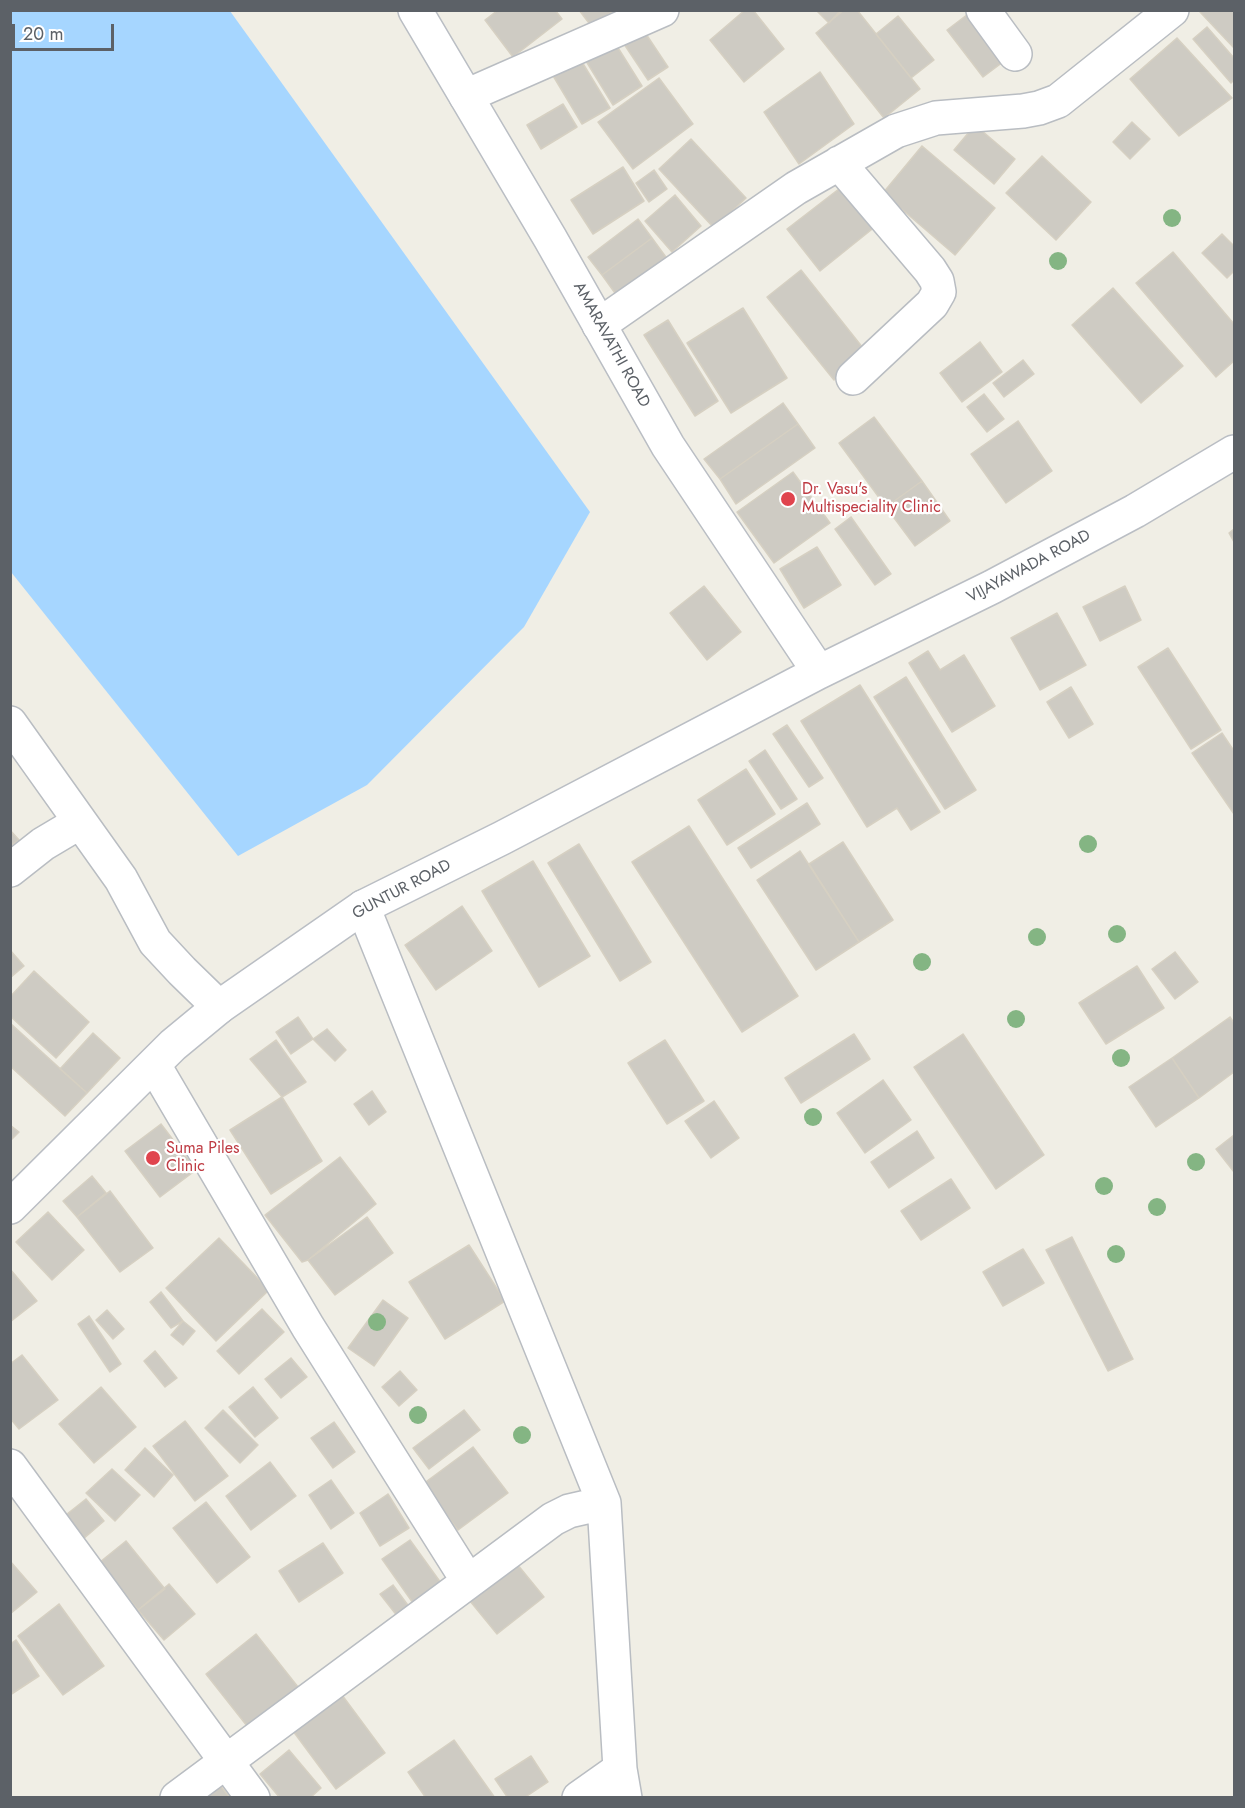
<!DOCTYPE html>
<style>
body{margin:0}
#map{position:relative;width:1245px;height:1808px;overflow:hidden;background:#f0eee5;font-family:Jost,sans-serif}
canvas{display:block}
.frame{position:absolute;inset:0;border:12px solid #5c6167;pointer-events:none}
.scale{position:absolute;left:12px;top:24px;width:102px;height:27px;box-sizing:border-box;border:3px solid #5c6167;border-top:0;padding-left:8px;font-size:18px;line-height:21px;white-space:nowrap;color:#5c6167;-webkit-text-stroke:4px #fff;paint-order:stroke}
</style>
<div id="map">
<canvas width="1245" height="1808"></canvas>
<div class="frame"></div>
<div class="scale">20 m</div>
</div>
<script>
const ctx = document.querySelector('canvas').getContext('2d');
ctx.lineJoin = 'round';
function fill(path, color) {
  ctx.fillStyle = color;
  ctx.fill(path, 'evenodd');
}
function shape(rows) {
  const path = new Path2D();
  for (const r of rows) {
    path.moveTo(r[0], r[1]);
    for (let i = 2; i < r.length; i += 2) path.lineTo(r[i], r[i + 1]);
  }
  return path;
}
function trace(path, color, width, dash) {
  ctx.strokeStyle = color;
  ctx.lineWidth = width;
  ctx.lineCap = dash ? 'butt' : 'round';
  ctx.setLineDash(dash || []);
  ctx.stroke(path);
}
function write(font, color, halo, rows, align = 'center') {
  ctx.font = font + ' Jost,sans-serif';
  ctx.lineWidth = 4.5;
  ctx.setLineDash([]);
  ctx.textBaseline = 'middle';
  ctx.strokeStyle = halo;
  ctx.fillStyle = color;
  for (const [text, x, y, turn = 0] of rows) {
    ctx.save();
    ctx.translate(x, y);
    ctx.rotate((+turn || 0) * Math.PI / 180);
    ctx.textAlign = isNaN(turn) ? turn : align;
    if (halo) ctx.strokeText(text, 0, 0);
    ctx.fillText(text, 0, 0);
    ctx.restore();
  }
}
fill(shape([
 [11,10,230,11,590,512,524,627,367,785,238,856,11,572]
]), '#a6d6ff');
const building = shape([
 [498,10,555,10,562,19,513,57,485,20,498,10],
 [579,10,614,10,592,27,579,10],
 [745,10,753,10,784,49,744,82,710,40,745,10],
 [816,10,841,10,829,23,816,10],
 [844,10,857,10,920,89,884,118,816,33,844,10],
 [1202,10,1234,10,1234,48,1200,12,1202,10],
 [972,11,1007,59,983,77,947,30,972,11],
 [898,16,934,60,911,78,876,34,898,16],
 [1207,27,1234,58,1234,80,1231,83,1193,39,1207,27],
 [642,28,668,67,648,80,622,41,642,28],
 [1177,38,1232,98,1179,136,1130,79,1177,38],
 [615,43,642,86,613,105,586,61,615,43],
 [579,57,610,108,582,124,552,74,579,57],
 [820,72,854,124,799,164,764,112,820,72],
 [659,78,693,124,633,169,598,122,659,78],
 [563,104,577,127,541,149,527,125,563,104],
 [1132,122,1150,139,1130,159,1113,142,1132,122],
 [975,125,1015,159,994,184,954,150,975,125],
 [691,139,746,198,714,228,659,169,691,139],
 [922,146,995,208,955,255,883,193,922,146],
 [1042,156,1091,202,1056,240,1006,193,1042,156],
 [623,167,644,201,593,234,571,200,623,167],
 [654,170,667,189,649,202,636,183,654,170],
 [844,185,876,226,820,271,787,229,844,185],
 [675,195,701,226,672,252,645,221,675,195],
 [638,219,652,238,602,275,588,257,638,219],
 [1222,234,1234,246,1234,271,1227,278,1202,253,1222,234],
 [652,238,671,264,620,300,602,275,652,238],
 [1173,252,1234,324,1234,361,1216,377,1136,283,1173,252],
 [801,270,867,353,834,380,767,297,801,270],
 [1113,288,1183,366,1141,403,1072,325,1113,288],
 [743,308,787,378,731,413,687,343,743,308],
 [668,320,718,401,695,416,644,335,668,320],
 [980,342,1002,372,962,402,940,373,980,342],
 [1023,360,1034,374,1004,397,993,383,1023,360],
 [984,394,1004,419,987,432,967,407,984,394],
 [783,403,798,424,720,479,704,459,783,403],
 [874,417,922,481,886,507,839,443,874,417],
 [1018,421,1052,471,1006,503,971,454,1018,421],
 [798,424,815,448,736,504,720,479,798,424],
 [793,472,830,523,774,563,737,512,793,472],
 [922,481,950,521,915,546,886,507,922,481],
 [851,517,891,574,875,585,835,529,851,517],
 [1234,529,1234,542,1229,533,1234,529],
 [817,547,841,585,804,608,780,569,817,547],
 [704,586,741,632,707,660,670,613,704,586],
 [1125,586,1141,620,1100,641,1083,607,1125,586],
 [1057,613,1086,665,1040,690,1011,638,1057,613],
 [1168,648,1221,730,1191,749,1138,667,1168,648],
 [928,651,940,670,964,655,995,706,952,732,909,663,928,651],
 [906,677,976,790,945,809,874,697,906,677],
 [860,685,940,812,911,830,897,808,867,827,801,721,860,685],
 [1071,687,1093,724,1069,738,1047,702,1071,687],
 [787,725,823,778,809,787,773,734,787,725],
 [1222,733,1234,751,1234,814,1192,753,1222,733],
 [765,750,797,799,781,809,749,761,765,750],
 [746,769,775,814,727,845,698,800,746,769],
 [807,803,820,824,751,868,738,848,807,803],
 [689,826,798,996,742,1032,632,862,689,826],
 [10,830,19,840,10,846,10,830],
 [843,842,893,920,859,942,809,864,843,842],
 [579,844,651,962,620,981,548,863,579,844],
 [800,851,859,942,816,970,757,880,800,851],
 [533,861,590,956,539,987,482,891,533,861],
 [462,906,492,951,436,990,405,945,462,906],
 [10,950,24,966,10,978,10,950],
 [1175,952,1198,982,1175,999,1152,969,1175,952],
 [1137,966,1164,1008,1106,1044,1079,1003,1137,966],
 [34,971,89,1022,56,1058,10,1016,10,997,34,971],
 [298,1017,313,1039,291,1054,276,1032,298,1017],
 [1230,1017,1234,1023,1234,1072,1199,1098,1172,1058,1230,1017],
 [10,1023,87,1093,65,1116,10,1066,10,1023],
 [327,1029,346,1050,335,1061,313,1039,327,1029],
 [93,1033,120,1058,87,1093,60,1069,93,1033],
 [854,1034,870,1059,801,1103,785,1078,854,1034],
 [963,1034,1044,1155,996,1189,914,1067,963,1034],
 [276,1040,306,1082,282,1097,250,1059,276,1040],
 [665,1040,704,1101,667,1124,628,1063,665,1040],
 [1172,1058,1199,1098,1156,1127,1129,1087,1172,1058],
 [883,1080,911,1120,865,1153,837,1113,883,1080],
 [372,1091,386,1112,369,1125,354,1104,372,1091],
 [282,1097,322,1161,271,1194,230,1130,282,1097],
 [714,1101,739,1138,711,1158,685,1121,714,1101],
 [161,1124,196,1170,160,1197,125,1151,161,1124],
 [10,1125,19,1132,10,1141,10,1125],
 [917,1131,934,1158,889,1188,871,1162,917,1131],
 [1234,1135,1234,1172,1216,1149,1234,1135],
 [340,1157,376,1204,308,1260,302,1262,265,1215,340,1157],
 [92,1176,106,1193,77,1217,63,1201,92,1176],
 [951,1179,970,1208,921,1240,901,1211,951,1179],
 [110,1191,153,1248,120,1272,77,1217,110,1191],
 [48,1212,84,1250,52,1280,16,1242,48,1212],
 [367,1217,393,1253,335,1295,308,1260,367,1217],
 [1072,1237,1133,1359,1108,1371,1046,1250,1072,1237],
 [219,1238,269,1290,216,1341,166,1288,219,1238],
 [469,1245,505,1301,445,1339,409,1282,469,1245],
 [1023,1249,1044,1283,1003,1306,983,1272,1023,1249],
 [10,1269,37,1301,10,1322,10,1269],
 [161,1292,183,1321,171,1328,150,1302,161,1292],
 [383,1300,408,1318,374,1366,348,1348,383,1300],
 [262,1309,284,1332,239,1374,217,1351,262,1309],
 [107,1310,124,1329,113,1339,96,1320,107,1310],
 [89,1316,121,1364,110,1372,78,1324,89,1316],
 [183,1321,195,1331,183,1345,171,1335,183,1321],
 [155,1351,177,1378,165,1387,144,1361,155,1351],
 [22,1355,58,1400,19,1429,10,1418,10,1364,22,1355],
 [291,1358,307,1377,281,1398,265,1379,291,1358],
 [400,1371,417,1390,399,1406,382,1387,400,1371],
 [101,1387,136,1427,94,1463,59,1424,101,1387],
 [253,1387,278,1418,255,1437,229,1407,253,1387],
 [223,1410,258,1445,240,1463,205,1428,223,1410],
 [464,1410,480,1430,429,1469,413,1448,464,1410],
 [185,1421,228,1476,195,1501,153,1446,185,1421],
 [334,1422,355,1452,333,1468,311,1438,334,1422],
 [473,1447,508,1493,458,1530,423,1484,473,1447],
 [145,1448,173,1475,154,1497,125,1470,145,1448],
 [270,1462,296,1496,251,1530,226,1496,270,1462],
 [112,1469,140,1495,115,1521,86,1493,112,1469],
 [331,1480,354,1513,331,1529,309,1495,331,1480],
 [388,1494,409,1528,380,1546,360,1513,388,1494],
 [86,1499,104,1521,82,1540,62,1518,86,1499],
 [206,1502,250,1557,217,1583,173,1528,206,1502],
 [410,1540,441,1583,413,1603,382,1559,410,1540],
 [126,1541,165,1589,138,1610,100,1562,126,1541],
 [323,1543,343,1573,299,1602,279,1571,323,1543],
 [10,1561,37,1592,10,1614,10,1561],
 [517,1564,544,1597,497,1634,470,1601,517,1564],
 [169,1584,195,1614,164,1640,138,1610,169,1584],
 [393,1585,410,1608,398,1617,380,1594,393,1585],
 [59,1604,104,1666,63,1695,18,1636,59,1604],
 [256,1634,302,1692,251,1731,206,1674,256,1634],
 [16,1640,39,1676,10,1695,10,1644,16,1640],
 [342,1695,385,1753,336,1789,293,1731,342,1695],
 [454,1740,495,1798,426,1798,408,1772,454,1740],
 [289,1750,321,1788,310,1798,280,1798,260,1774,289,1750],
 [531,1756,548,1782,524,1798,508,1798,495,1779,531,1756],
 [220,1785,230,1798,205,1798,220,1785]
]);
fill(building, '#cecbc3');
trace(building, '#d6d0c2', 1.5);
const minor = shape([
 [983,10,1015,54],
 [466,96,662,10],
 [839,163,930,270,937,281,939,292,932,304,853,378],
 [599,325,796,188,896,131,936,118,1023,111,1039,108,1058,101,1172,10],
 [10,723,121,879,155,942,182,971,219,1007],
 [10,870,43,844,80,822],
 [363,907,604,1503,620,1769,625,1798],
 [154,1065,308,1327,468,1581],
 [10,1466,253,1798],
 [177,1798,553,1519,569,1511,604,1503],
 [579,1798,620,1769]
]);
const secondary = shape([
 [415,10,550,238,668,446,819,672],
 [10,1207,173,1045,219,1007,363,907,502,838,819,672,992,587,1135,511,1234,452]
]);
trace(minor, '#b9bdc2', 36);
trace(secondary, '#babec4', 36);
trace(minor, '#fff', 33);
trace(secondary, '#fff', 33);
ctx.fillStyle = '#84b583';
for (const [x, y] of [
 [1172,218],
 [1058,261],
 [1088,844],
 [1117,934],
 [1037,937],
 [922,962],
 [1016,1019],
 [1121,1058],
 [813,1117],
 [1196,1162],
 [1104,1186],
 [1157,1207],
 [1116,1254],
 [377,1322],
 [418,1415],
 [522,1435]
]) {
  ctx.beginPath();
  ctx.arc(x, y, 9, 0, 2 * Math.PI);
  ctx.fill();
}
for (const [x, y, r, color] of [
 [788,499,8,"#e0444e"],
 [153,1158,8,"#e0444e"]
]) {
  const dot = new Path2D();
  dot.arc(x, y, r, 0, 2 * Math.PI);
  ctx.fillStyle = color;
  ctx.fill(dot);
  trace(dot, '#fff', 2);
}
write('16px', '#5c6167', '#fff', [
 ["AMARAVATHI ROAD",611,345,61],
 ["VIJAYAWADA ROAD",1029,567,-28],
 ["GUNTUR ROAD",402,890,-28]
]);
write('16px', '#be3a42', '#fff', [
 ["Dr. Vasu's",802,490],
 ["Multispeciality Clinic",802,508],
 ["Suma Piles",166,1149],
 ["Clinic",166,1167]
], 'left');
</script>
